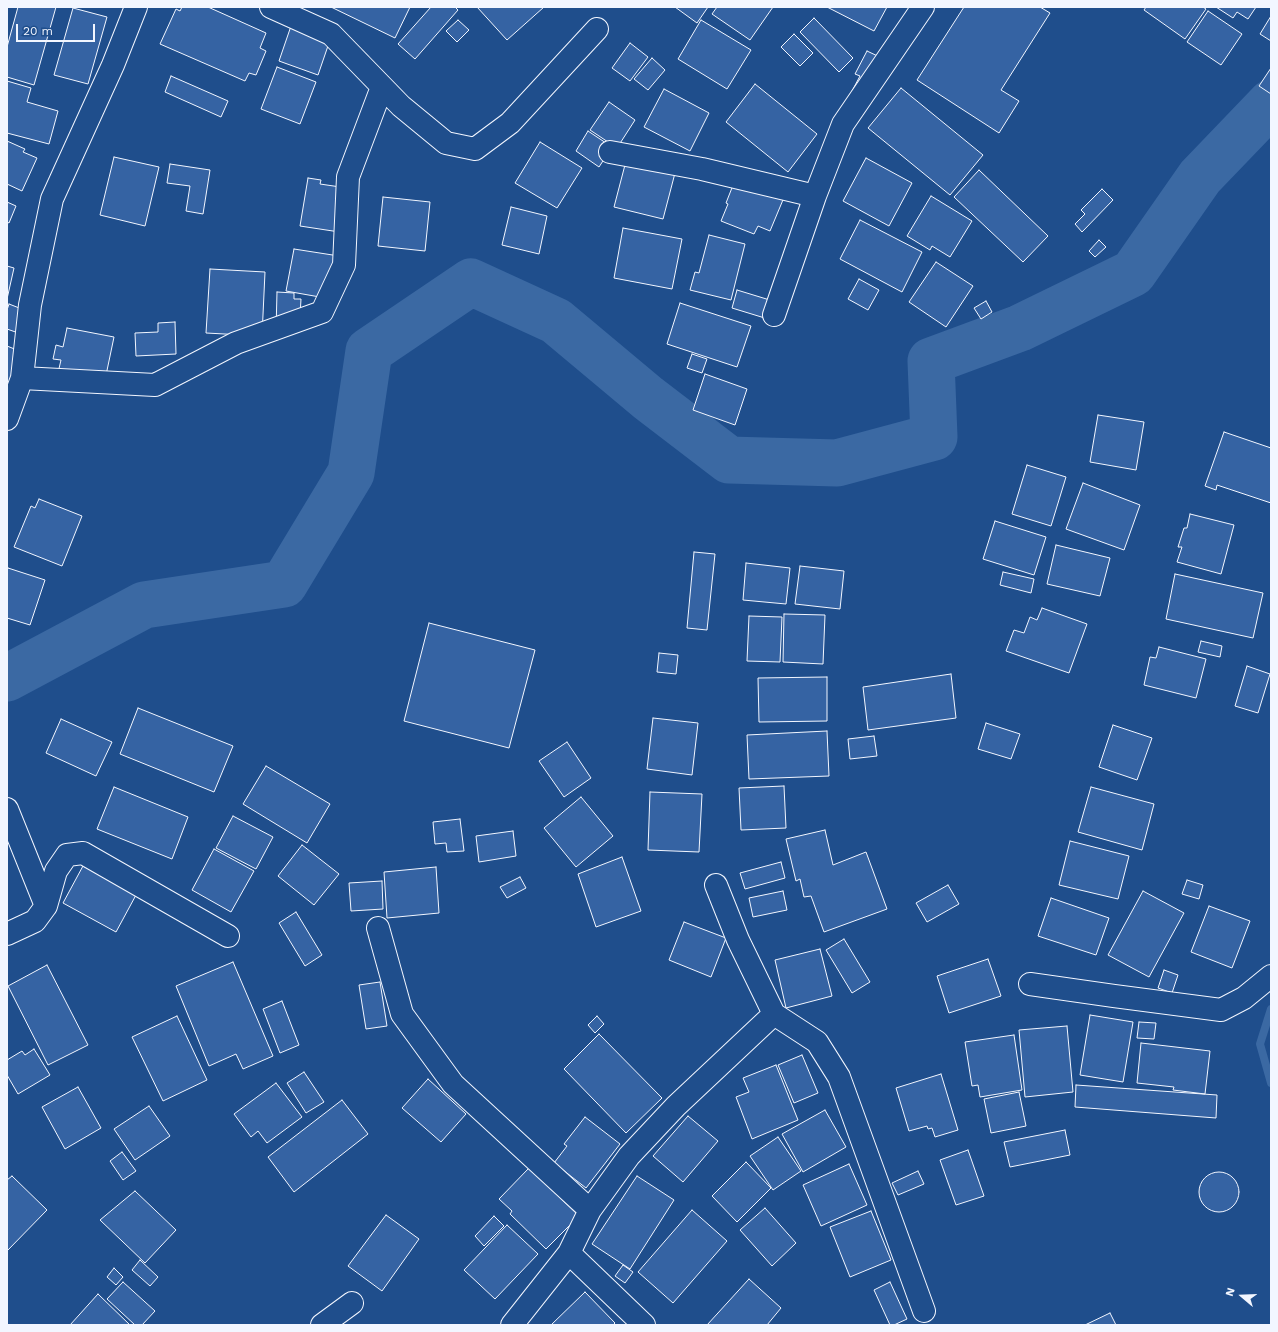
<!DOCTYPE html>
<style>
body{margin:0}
#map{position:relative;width:1278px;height:1332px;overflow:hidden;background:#1f4e8c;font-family:"Work Sans",sans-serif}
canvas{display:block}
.frame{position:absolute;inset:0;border:8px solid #f2f6ff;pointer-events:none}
.north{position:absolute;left:1222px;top:1276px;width:40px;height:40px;-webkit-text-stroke:3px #1f4e8c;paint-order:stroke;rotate:289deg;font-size:11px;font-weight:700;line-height:16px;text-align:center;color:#f2f6ff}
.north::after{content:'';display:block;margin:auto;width:14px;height:18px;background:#f2f6ff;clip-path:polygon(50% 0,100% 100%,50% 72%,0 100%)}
.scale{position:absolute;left:16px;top:24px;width:79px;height:18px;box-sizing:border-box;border:2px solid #f2f6ff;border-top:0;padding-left:5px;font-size:12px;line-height:14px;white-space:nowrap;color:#f2f6ff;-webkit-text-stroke:3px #1f4e8c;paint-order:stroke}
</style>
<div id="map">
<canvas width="1278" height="1332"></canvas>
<div class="frame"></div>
<div class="north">N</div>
<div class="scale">20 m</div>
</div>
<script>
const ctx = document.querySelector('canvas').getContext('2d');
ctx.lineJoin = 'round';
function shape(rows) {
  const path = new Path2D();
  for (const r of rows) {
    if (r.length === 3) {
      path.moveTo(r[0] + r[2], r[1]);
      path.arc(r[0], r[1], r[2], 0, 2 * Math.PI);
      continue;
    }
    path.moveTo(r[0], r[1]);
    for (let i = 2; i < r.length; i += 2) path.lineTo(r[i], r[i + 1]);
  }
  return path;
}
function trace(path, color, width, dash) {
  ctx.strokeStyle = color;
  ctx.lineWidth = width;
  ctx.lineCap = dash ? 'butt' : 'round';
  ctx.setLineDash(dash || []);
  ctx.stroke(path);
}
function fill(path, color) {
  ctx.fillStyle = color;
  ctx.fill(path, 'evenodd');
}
trace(shape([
 [1271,1009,1260,1044,1271,1083]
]), '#3b69a3', 8);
trace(shape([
 [7,678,144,605,284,584,351,473,369,351,471,282,556,321,648,398,729,460,837,463,934,437,931,361,1020,328,1133,273,1200,177,1271,103]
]), '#3b69a3', 47);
const building = shape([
 [18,7,56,7,34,85,7,77,7,47,18,7],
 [182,7,208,7,266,33,260,48,266,51,256,75,249,73,245,81,160,44,176,9,180,11,182,7],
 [331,7,410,7,395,38,331,7],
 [431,7,455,7,458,10,415,59,398,44,431,7],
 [477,7,544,7,507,40,477,7],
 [675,7,708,7,697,23,675,7],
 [717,7,773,7,750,40,712,14,717,7],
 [827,7,887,7,874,31,827,7],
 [964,7,1040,7,1050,13,1001,90,1019,101,999,133,917,80,964,7],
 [1146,7,1203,7,1206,9,1185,39,1144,10,1146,7],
 [1216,7,1256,7,1248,19,1237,12,1233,18,1216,7],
 [73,8,107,17,88,84,54,75,73,8],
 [1208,11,1242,34,1221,65,1187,42,1208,11],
 [1271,16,1271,41,1260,34,1271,16],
 [814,18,853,58,839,72,800,32,814,18],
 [458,20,469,30,457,42,446,31,458,20],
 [701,20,751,50,727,89,678,59,701,20],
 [291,26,330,40,318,75,279,61,291,26],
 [794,34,813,53,800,66,781,47,794,34],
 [630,43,648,57,630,81,612,68,630,43],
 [867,51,886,60,852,91,860,76,855,74,867,51],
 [652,58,665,70,648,90,634,79,652,58],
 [277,67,316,82,300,124,261,109,277,67],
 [1271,68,1271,94,1259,86,1271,68],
 [171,76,228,101,221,117,165,92,171,76],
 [7,81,31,88,27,102,58,111,49,144,7,133,7,81],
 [755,84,817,134,788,172,726,122,755,84],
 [901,88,983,155,950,195,868,128,901,88],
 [664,89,709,113,690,151,644,127,664,89],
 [609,102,635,120,617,148,590,130,609,102],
 [588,131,612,147,599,167,576,151,588,131],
 [7,141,25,149,23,152,37,158,22,191,7,184,7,141],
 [540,142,582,168,557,208,515,183,540,142],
 [114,157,159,167,145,226,100,215,114,157],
 [866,158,912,183,889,226,843,201,866,158],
 [626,161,675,173,663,219,614,207,626,161],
 [170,164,210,170,203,214,186,211,190,186,167,183,170,164],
 [979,170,1048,236,1023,262,954,197,979,170],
 [737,175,785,195,770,231,758,226,754,234,721,221,728,204,726,203,737,175],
 [308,178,321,180,320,184,354,189,346,233,300,226,308,178],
 [1102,189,1113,200,1082,232,1075,224,1085,214,1081,210,1102,189],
 [931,196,972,221,950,257,932,246,930,250,907,236,931,196],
 [383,197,430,202,425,251,378,246,383,197],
 [7,202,16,206,9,223,7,222,7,202],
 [511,207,547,216,539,254,502,245,511,207],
 [860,220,922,252,902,292,840,259,860,220],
 [623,228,682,239,672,289,614,278,623,228],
 [709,235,745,244,731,300,690,290,695,272,699,273,709,235],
 [1099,240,1106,247,1095,257,1089,251,1099,240],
 [294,249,339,256,331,299,286,291,294,249],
 [936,262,973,286,946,327,909,302,936,262],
 [7,266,14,268,7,299,7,266],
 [210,269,265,272,262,336,206,333,210,269],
 [859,279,879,290,868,310,848,299,859,279],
 [737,290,773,301,768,319,732,308,737,290],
 [277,292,294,293,294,299,301,299,300,316,276,331,277,292],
 [986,301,992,312,981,319,974,308,986,301],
 [680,303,751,326,737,367,667,344,680,303],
 [9,304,32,313,24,335,7,329,7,310,9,304],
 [175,322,176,354,136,356,135,333,158,332,158,323,175,322],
 [67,328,114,337,105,380,57,377,61,360,53,359,56,345,63,347,67,328],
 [7,346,22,352,7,393,7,346],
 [692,354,707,359,702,373,687,368,692,354],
 [705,374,747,389,735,425,693,410,705,374],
 [1098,415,1144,422,1136,470,1090,462,1098,415],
 [1224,432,1271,448,1271,503,1217,485,1216,490,1205,486,1224,432],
 [1027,465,1066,477,1051,526,1012,514,1027,465],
 [1083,483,1140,505,1124,550,1066,529,1083,483],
 [39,499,82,516,62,566,14,547,31,506,35,508,39,499],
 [1190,514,1234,525,1221,574,1177,562,1182,547,1178,547,1184,528,1187,528,1190,514],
 [995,521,1046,537,1034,575,983,559,995,521],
 [1056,545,1110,558,1100,596,1047,584,1056,545],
 [694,552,715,554,707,630,687,628,694,552],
 [746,563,790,568,786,604,743,600,746,563],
 [800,566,844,571,840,609,795,604,800,566],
 [8,568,45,580,30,625,7,618,7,571,8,568],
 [1003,572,1034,579,1031,593,1000,585,1003,572],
 [1175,574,1263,593,1253,638,1166,619,1175,574],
 [1042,608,1087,624,1069,673,1006,651,1014,630,1024,633,1030,617,1037,620,1042,608],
 [784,614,825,615,823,664,783,662,784,614],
 [749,616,782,617,780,662,747,661,749,616],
 [429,623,535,650,509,748,404,721,429,623],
 [1201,641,1222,646,1220,657,1198,652,1201,641],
 [1159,647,1206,659,1196,698,1144,685,1150,657,1156,658,1159,647],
 [659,653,678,655,676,674,657,672,659,653],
 [1247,666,1270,674,1258,713,1235,706,1247,666],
 [951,674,956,718,868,730,863,687,951,674],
 [827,677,827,721,759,722,758,678,827,677],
 [138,708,233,746,214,792,120,754,138,708],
 [653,718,698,723,692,775,647,769,653,718],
 [61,719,112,742,96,776,46,753,61,719],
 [986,723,1020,734,1011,759,978,749,986,723],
 [1113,725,1152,738,1137,780,1099,767,1113,725],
 [827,731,829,776,749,779,747,735,827,731],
 [874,736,877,756,850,759,848,739,874,736],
 [567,742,591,778,564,797,539,761,567,742],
 [266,766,330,804,307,843,243,804,266,766],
 [784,786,786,828,741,830,739,788,784,786],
 [114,787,188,817,172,859,97,829,114,787],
 [1091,787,1154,804,1142,850,1078,832,1091,787],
 [650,792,702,794,699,852,648,850,650,792],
 [581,797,613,836,576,867,544,828,581,797],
 [233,816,273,837,256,869,216,848,233,816],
 [460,819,464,851,447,852,446,843,435,844,433,822,460,819],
 [825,830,833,865,866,852,887,909,824,932,811,896,804,897,800,879,796,881,786,839,825,830],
 [513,831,516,856,479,862,476,836,513,831],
 [1070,841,1129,856,1118,899,1059,885,1070,841],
 [302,845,339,874,314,905,278,876,302,845],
 [214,849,254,871,231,912,192,890,214,849],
 [622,857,641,911,596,927,578,874,622,857],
 [781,862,785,878,745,889,740,873,781,862],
 [83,866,136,895,116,932,63,903,83,866],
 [436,867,439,913,387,918,384,872,436,867],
 [520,877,526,888,507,898,500,887,520,877],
 [1187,880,1203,885,1199,899,1182,894,1187,880],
 [382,881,383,909,351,911,349,883,382,881],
 [948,885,959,904,927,922,916,903,948,885],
 [783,891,787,910,753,917,749,898,783,891],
 [1143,891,1184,913,1149,977,1108,955,1143,891],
 [1051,898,1109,918,1096,955,1038,936,1051,898],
 [1209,906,1250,921,1232,968,1191,952,1209,906],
 [296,912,322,955,305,966,279,923,296,912],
 [684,922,726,938,711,977,669,960,684,922],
 [844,939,870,982,852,993,826,950,844,939],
 [820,949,832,996,786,1008,775,960,820,949],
 [988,959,1001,996,949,1013,937,976,988,959],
 [233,962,273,1056,243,1069,236,1054,209,1066,176,986,233,962],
 [47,965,88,1045,48,1065,8,986,47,965],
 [1164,970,1178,975,1172,993,1158,988,1164,970],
 [380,982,387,1026,366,1029,359,985,380,982],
 [282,1001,299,1045,280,1053,263,1009,282,1001],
 [1090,1015,1133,1022,1123,1082,1080,1075,1090,1015],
 [177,1016,207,1080,163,1101,132,1037,177,1016],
 [597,1016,604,1024,595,1033,588,1025,597,1016],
 [1139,1022,1156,1023,1154,1039,1137,1038,1139,1022],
 [1067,1026,1073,1092,1025,1097,1019,1030,1067,1026],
 [599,1034,662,1098,626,1133,564,1069,599,1034],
 [1014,1035,1022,1090,980,1097,978,1085,972,1086,965,1042,1014,1035],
 [1141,1043,1210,1051,1205,1094,1173,1090,1174,1087,1137,1083,1141,1043],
 [34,1049,50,1075,18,1094,7,1075,7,1060,22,1051,25,1055,34,1049],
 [802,1055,818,1093,794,1103,778,1065,802,1055],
 [776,1065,798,1120,752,1139,736,1097,749,1092,743,1078,776,1065],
 [304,1072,324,1102,306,1113,287,1083,304,1072],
 [941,1074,958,1130,935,1137,932,1128,928,1129,927,1126,909,1131,896,1088,941,1074],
 [428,1079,466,1114,441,1142,402,1108,428,1079],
 [276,1083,302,1117,267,1143,258,1131,251,1137,234,1114,276,1083],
 [1076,1085,1217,1095,1216,1118,1075,1107,1076,1085],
 [78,1087,101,1128,65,1149,42,1107,78,1087],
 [1019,1092,1026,1126,991,1133,984,1099,1019,1092],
 [342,1100,368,1134,294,1192,268,1157,342,1100],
 [149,1106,170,1136,135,1160,114,1129,149,1106],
 [825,1110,846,1147,803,1172,782,1134,825,1110],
 [688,1116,718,1141,683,1182,653,1156,688,1116],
 [585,1117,620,1144,586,1188,554,1163,567,1146,564,1144,585,1117],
 [1065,1130,1070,1155,1010,1167,1004,1142,1065,1130],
 [778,1137,801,1171,773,1190,750,1156,778,1137],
 [968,1150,984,1196,956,1205,940,1160,968,1150],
 [122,1152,136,1171,123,1180,110,1161,122,1152],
 [746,1162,771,1188,737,1222,712,1196,746,1162],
 [849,1164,867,1205,821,1226,803,1185,849,1164],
 [529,1168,579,1216,546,1249,510,1214,512,1211,499,1199,529,1168],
 [918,1171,924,1184,898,1195,892,1183,918,1171],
 [1219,1192,20],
 [12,1176,47,1210,7,1251,7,1180,12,1176],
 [637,1176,674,1200,630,1269,592,1244,637,1176],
 [135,1191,176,1230,145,1263,100,1220,135,1191],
 [765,1208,796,1243,772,1266,740,1230,765,1208],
 [692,1210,727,1241,673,1303,638,1272,692,1210],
 [871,1211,891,1260,850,1277,830,1227,871,1211],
 [386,1215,419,1239,382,1291,348,1266,386,1215],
 [494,1216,504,1226,484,1246,475,1236,494,1216],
 [507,1225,538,1254,495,1299,464,1270,507,1225],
 [140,1260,158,1277,150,1286,132,1270,140,1260],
 [623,1265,633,1272,625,1283,615,1276,623,1265],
 [114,1268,123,1277,116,1285,107,1277,114,1268],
 [749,1279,781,1308,767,1325,707,1325,749,1279],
 [123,1282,155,1311,142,1325,135,1325,107,1299,123,1282],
 [890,1282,907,1319,894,1325,890,1325,874,1290,890,1282],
 [585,1292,615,1323,613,1325,551,1325,585,1292],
 [98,1294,130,1325,70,1325,98,1294],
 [1110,1313,1116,1325,1085,1325,1110,1313]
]);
fill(building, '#3563a3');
trace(building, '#f2f6ff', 1);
const minor = shape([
 [271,7,331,34,401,106,446,143,475,149,510,123,597,29],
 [610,152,702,169,815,196],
 [774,315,815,196,843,124,923,7],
 [22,378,155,385,236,343,322,312,344,265,348,177,382,87],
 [7,419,22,378,30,305,52,199,113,65,136,7],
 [7,809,46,906],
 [716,885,738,940,774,1014],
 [378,928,402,1014,453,1084,590,1210,569,1253,644,1325],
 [7,934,35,921,46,906,56,871,67,855,83,853,228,936],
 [1030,984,1114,996,1221,1010,1244,998,1271,976],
 [590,1210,629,1156,676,1106,774,1014,817,1042,839,1077,924,1311],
 [322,1325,352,1303],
 [512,1325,569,1253]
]);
trace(minor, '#f2f6ff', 24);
trace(minor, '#1f4e8c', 22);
</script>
